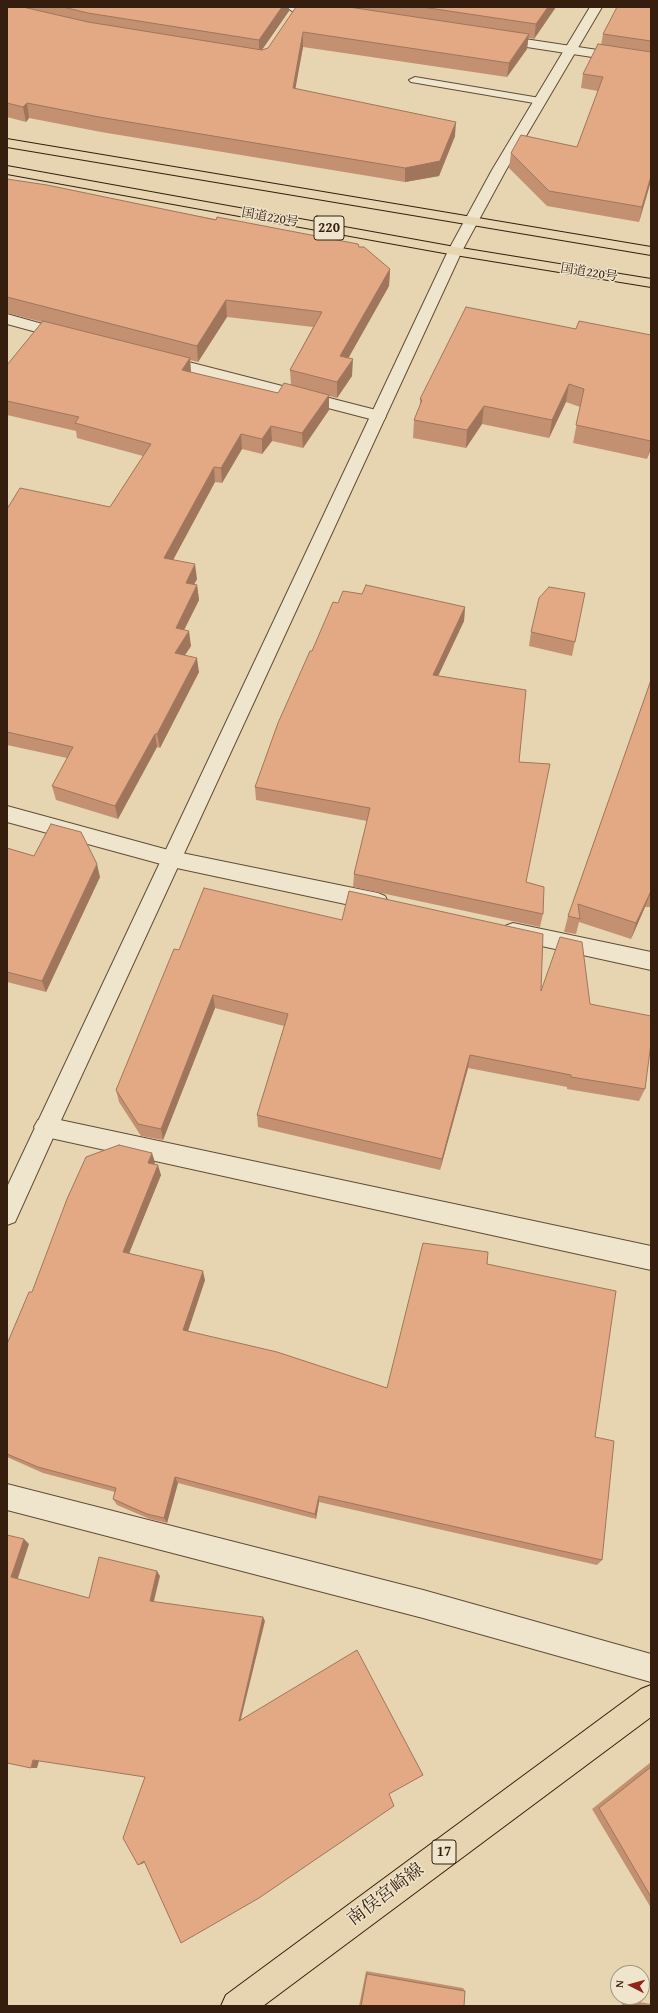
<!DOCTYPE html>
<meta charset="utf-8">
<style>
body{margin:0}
#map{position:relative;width:658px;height:2013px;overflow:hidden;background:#e7d5b1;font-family:"Gentium Book Plus",serif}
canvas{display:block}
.frame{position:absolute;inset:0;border:8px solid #361e0e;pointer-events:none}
.north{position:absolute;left:610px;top:1965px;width:40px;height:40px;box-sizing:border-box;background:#efe4cc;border:1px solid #a59580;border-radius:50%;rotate:276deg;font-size:11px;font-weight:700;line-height:16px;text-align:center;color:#361e0e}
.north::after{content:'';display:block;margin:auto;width:14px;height:18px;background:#8f2418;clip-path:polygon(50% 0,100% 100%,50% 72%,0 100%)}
</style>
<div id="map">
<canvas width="658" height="2013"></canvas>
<div class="frame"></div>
<div class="north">N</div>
</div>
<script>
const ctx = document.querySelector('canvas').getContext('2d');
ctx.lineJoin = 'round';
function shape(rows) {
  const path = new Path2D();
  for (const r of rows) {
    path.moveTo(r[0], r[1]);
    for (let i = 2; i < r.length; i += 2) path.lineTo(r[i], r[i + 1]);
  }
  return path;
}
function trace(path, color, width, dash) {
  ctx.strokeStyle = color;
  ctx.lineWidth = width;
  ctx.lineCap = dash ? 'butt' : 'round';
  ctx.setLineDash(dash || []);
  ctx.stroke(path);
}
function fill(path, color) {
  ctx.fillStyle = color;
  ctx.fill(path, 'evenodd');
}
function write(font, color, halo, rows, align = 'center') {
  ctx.font = font + ' "Gentium Book Plus","Noto Serif JP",serif';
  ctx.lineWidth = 3;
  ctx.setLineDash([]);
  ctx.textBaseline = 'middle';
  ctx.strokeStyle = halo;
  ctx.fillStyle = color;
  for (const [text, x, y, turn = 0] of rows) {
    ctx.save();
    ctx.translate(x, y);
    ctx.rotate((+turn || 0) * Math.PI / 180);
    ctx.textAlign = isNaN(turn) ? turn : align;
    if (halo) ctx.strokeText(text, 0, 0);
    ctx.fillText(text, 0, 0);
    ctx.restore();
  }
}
const service = shape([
 [415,77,540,98,546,101,540,104,411,82,409,80,415,77]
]);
const minor = shape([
 [286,7,317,7,330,9,332,12,326,16,292,11,286,7],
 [498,35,651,58,651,66,494,42,492,39,498,35],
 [7,314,71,332,74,335,71,338,66,340,7,324,7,314],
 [161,355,384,412,386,416,384,420,378,421,155,363,153,360,155,357,161,355],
 [7,806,172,851,378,893,385,896,388,902,385,908,378,911,172,867,7,822,7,806],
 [513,923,651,952,651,970,505,938,502,932,505,926,513,923],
 [46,1117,651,1246,651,1270,46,1137,38,1134,34,1127,38,1120,46,1117],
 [7,1484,423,1590,651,1654,651,1682,423,1618,7,1510,7,1484]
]);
const tertiary = shape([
 [590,7,602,7,506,170,462,251,57,1129,15,1222,7,1225,7,1187,448,251,492,170,590,7]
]);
const primary = shape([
 [651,1685,651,1717,263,2006,221,2006,226,1995,641,1689,651,1685]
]);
const trunk = shape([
 [7,139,651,247,651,255,7,147,7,139],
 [7,166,455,247,651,279,651,287,455,255,7,174,7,166]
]);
trace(service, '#624c37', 2);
trace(minor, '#624c37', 2);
trace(tertiary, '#624c37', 2);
trace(primary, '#361e0e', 2);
trace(trunk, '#361e0e', 2);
fill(service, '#efe4cc');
fill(minor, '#efe4cc');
fill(tertiary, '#efe4cc');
fill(primary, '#e7d5b1');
fill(trunk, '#e7d5b1');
fill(shape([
 [7,7,289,7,289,11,262,50,268,48,297,7,556,7,534,39,528,38,527,49,507,77,303,47,295,88,455,136,439,176,405,182,101,132,29,118,26,122,7,117],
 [651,7,651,181,639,222,547,206,509,168,511,153,577,147,598,91,581,88,583,74,601,45,603,34],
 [7,179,359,247,390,269,389,286,348,358,352,376,337,398,329,396,329,410,303,448,272,441,262,454,242,449,222,483,215,482,173,560,197,579,194,584,197,585,199,600,184,630,191,646,185,655,199,672,160,748,157,747,118,819,56,800,52,786,67,758,7,745,7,509,110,507,143,456,77,438,76,431,7,415,7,365,42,322,7,313,7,314],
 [227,317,313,327,290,370,291,385,278,393,191,373,190,360,198,362],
 [576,329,651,335,651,448,647,459,573,443,580,407,566,402,549,438,482,424,466,448,413,438,414,420,420,405,420,399],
 [585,593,572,656,529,646,531,632],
 [362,594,465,607,464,621,438,676,519,762,526,882,543,914,540,927,353,887,354,874,367,821,256,800,255,787,312,651,338,603],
 [651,680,651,907,645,907,631,939,579,922,576,934,564,932,568,916],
 [7,848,100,877,46,992,7,982],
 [179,950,541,991,590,1004,645,1089,639,1101,567,1089,567,1087,468,1068,440,1170,258,1127,257,1115,284,1026,215,1008,163,1140,141,1136,119,1102,116,1090],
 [155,1162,154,1165,161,1175,129,1253,205,1280,188,1331,387,1388,487,1264,595,1437,602,1560,597,1565,319,1502,316,1519,178,1483,167,1523,150,1519,117,1505,113,1499,115,1492,43,1473,7,1457,7,1344,32,1292],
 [651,1762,651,1908,592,1809],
 [366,1971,463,1988,465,1991,464,2006,359,2006],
 [622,1999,651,2004,651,2006,622,2006]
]), '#c39072');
fill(shape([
 [282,7,289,7,289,11,259,54,259,40],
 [548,7,556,7,534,39,536,24],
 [303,32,303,47,293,102,293,88],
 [529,34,527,49,507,77,509,63],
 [27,103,29,118,26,122,23,107],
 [456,122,455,136,439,176,405,182,405,168],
 [651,176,651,181,639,222,642,207],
 [390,269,389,286,340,373,340,356],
 [226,300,227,317,198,362,197,346],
 [190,358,191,374,182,370],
 [353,359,352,376,337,398,337,382],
 [569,384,566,402,549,438,552,420],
 [329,395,329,410,303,448,302,433],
 [484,406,482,424,466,448,467,430],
 [271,426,272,441,262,454,262,439],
 [241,434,242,449,222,483,221,468],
 [651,444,651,448,647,459],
 [214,467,215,482,166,573,164,558],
 [195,564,197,579,187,598,186,583],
 [197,585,199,600,178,642,176,628],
 [465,607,464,621,432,689,433,675],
 [189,631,191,646,177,667,175,653],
 [197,658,199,672,160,748,157,734],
 [155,734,157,747,118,819,115,806],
 [97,864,100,877,46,992,42,981],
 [651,891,645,907,631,939,636,923],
 [213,995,215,1008,163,1140,161,1129],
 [470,1055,468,1068,440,1170,442,1159],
 [152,1153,155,1162,151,1173,148,1163],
 [158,1165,161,1175,126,1261,123,1252],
 [203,1271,205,1280,186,1337,183,1330],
 [175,1477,178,1483,167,1523,164,1518],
 [319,1496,319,1502,316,1519,315,1514],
 [24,1539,29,1544,17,1581,11,1577],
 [157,1571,160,1576,153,1605,150,1601],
 [263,1617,265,1621,240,1723,239,1721],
 [33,1760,39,1761,37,1768,31,1768],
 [148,1860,142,1864,138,1865,144,1861]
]), '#9f765c');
const building = shape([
 [7,7,23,7,88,22,262,50,268,48,296,7,349,7,529,34,509,63,303,32,293,88,456,122,440,161,405,168,99,117,27,103,23,107,7,103,7,7],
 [63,7,282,7,259,40,88,13,63,7],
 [422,7,548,7,536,24,422,7],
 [617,7,651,7,651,41,603,34,617,7],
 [598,44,651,52,651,176,642,207,549,191,511,153,521,135,577,147,603,77,583,74,598,44],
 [7,179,47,185,216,220,217,217,358,244,359,247,364,247,390,269,340,356,353,359,337,382,290,370,322,312,226,300,197,346,7,297,7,179],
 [466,307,576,329,579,321,651,335,651,441,576,425,584,389,569,384,552,420,484,406,467,430,414,420,422,400,420,399,466,307],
 [43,321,190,358,182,370,278,393,284,383,329,395,302,433,271,426,262,439,241,434,221,468,214,467,164,558,195,564,186,583,197,585,176,628,189,631,175,653,197,658,157,734,155,734,115,806,52,786,73,747,7,732,7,509,20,488,110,507,151,444,75,423,79,417,7,401,7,365,43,321],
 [366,585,465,607,433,675,526,690,519,762,550,764,526,882,544,887,543,914,354,874,370,808,255,787,278,723,310,651,312,651,333,602,338,603,343,591,362,594,366,585],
 [549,587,585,593,575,642,531,632,539,598,549,587],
 [651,680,651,891,636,923,578,904,580,919,568,916,651,680],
 [51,824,81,832,97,864,42,981,7,972,7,848,34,856,51,824],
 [204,888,342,920,349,891,543,934,541,991,560,937,582,942,590,1004,651,1016,651,1043,645,1089,571,1077,571,1075,470,1055,442,1159,257,1115,288,1014,213,995,161,1129,138,1124,116,1090,174,949,179,950,204,888],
 [119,1145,152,1153,148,1163,158,1165,123,1252,203,1271,183,1330,277,1352,387,1388,423,1243,488,1252,487,1264,616,1291,595,1437,614,1441,602,1560,319,1496,315,1514,175,1477,164,1518,147,1514,113,1499,116,1488,38,1467,7,1454,7,1344,29,1292,32,1292,67,1199,86,1157,119,1145],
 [7,1535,24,1539,11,1577,89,1598,99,1557,157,1571,150,1601,263,1617,239,1721,357,1650,423,1775,389,1794,394,1806,259,1898,181,1943,144,1861,138,1865,123,1838,145,1777,33,1760,31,1768,7,1763,7,1535],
 [651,1767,651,1897,599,1808,651,1767],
 [367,1974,465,1991,464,2006,361,2006,367,1974],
 [630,2004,644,2006,630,2006,630,2004]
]);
fill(building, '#e3a884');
trace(building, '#9f765c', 1);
write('13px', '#361e0e', '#efe4cc', [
 ["国道220号",270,218,10],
 ["国道220号",589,273,9]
]);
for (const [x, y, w] of [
 [329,228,30],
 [444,1852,24]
]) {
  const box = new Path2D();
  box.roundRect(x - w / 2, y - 12, w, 24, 3);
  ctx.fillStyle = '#efe4cc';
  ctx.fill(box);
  trace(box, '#361e0e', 1);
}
write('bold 14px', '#361e0e', null, [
 ["220",329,228],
 ["17",444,1852]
]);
write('18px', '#361e0e', '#efe4cc', [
 ["南俣宮崎線",386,1895,-37]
]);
</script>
